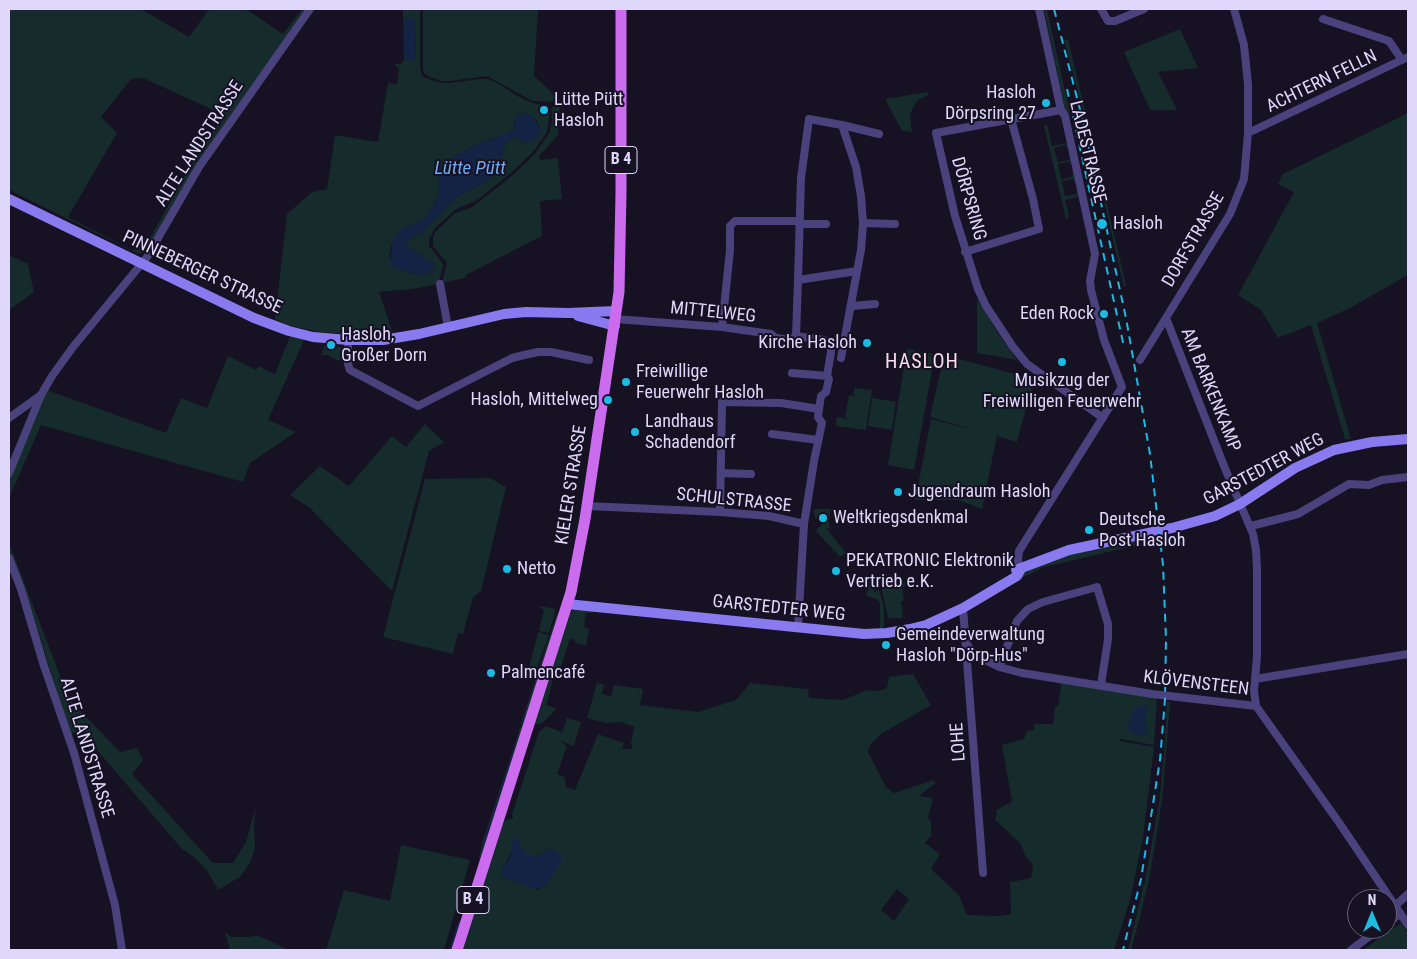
<!DOCTYPE html>
<meta charset="utf-8">
<style>
body{margin:0}
#map{position:relative;width:1417px;height:959px;overflow:hidden;background:#161123;font-family:"Roboto Condensed",sans-serif}
canvas{display:block}
.frame{position:absolute;inset:0;border:10px solid #dfd8fa;pointer-events:none}
.north{position:absolute;left:1347px;top:889px;width:50px;height:50px;box-sizing:border-box;background:#161123;border:1px solid #666179;border-radius:50%;rotate:0deg;font-size:14px;font-weight:700;line-height:20px;text-align:center;color:#dfd8fa}
.north::after{content:'';display:block;margin:auto;width:18px;height:22px;background:#1bbbe3;clip-path:polygon(50% 0,100% 100%,50% 72%,0 100%)}
</style>
<div id="map">
<canvas width="1417" height="959"></canvas>
<div class="frame"></div>
<div class="north">N</div>
</div>
<script>
const ctx = document.querySelector('canvas').getContext('2d');
ctx.lineJoin = 'round';
function fill(path, color) {
  ctx.fillStyle = color;
  ctx.fill(path, 'evenodd');
}
function shape(rows) {
  const path = new Path2D();
  for (const r of rows) {
    path.moveTo(r[0], r[1]);
    for (let i = 2; i < r.length; i += 2) path.lineTo(r[i], r[i + 1]);
  }
  return path;
}
function trace(path, color, width, dash) {
  ctx.strokeStyle = color;
  ctx.lineWidth = width;
  ctx.lineCap = dash ? 'butt' : 'round';
  ctx.setLineDash(dash || []);
  ctx.stroke(path);
}
function write(font, color, halo, rows, align = 'center') {
  ctx.font = font + ' "Roboto Condensed",sans-serif';
  ctx.lineWidth = 4;
  ctx.setLineDash([]);
  ctx.textBaseline = 'middle';
  ctx.strokeStyle = halo;
  ctx.fillStyle = color;
  for (const [text, x, y, turn = 0] of rows) {
    ctx.save();
    ctx.translate(x, y);
    ctx.rotate((+turn || 0) * Math.PI / 180);
    ctx.textAlign = isNaN(turn) ? turn : align;
    if (halo) ctx.strokeText(text, 0, 0);
    ctx.fillText(text, 0, 0);
    ctx.restore();
  }
}
fill(shape([
 [9,9,141,9,189,37,209,9,246,9,283,34,302,9,308,9,228,119,187,181,147,250,139,254,9,190],
 [143,78,224,115,194,159,145,247,132,250,68,217,117,133,101,117,131,79],
 [403,9,420,9,420,69,423,77,440,83,449,83,480,79,488,79,495,82,521,98,533,103,545,106,548,109,549,117,547,132,533,152,512,172,479,199,455,210,435,228,429,239,429,246,442,262,443,266,438,284,412,289,379,292,393,333,346,334,320,332,291,326,275,319,287,214,312,192,327,189,335,135,378,142,388,83,397,84,399,69,394,64,401,64,404,60,416,60,415,19,403,18],
 [536,119,540,129,527,143,515,137,507,141,504,146,498,168,495,174,482,184,459,195,422,233,411,237,408,242,408,247,434,264,435,266,432,271,421,275,412,273,389,257,392,243,399,232,425,220,435,204,439,192,438,180,445,162,475,145,508,133,513,130,514,121],
 [423,9,538,9,534,76,560,100,560,102,532,101,487,76,451,81,442,81,428,76,424,73,423,68],
 [1044,9,1047,9,1070,113,1066,113,1064,104],
 [1180,29,1198,68,1158,72,1177,110,1150,110,1124,52],
 [1068,39,1126,285,1124,288,1084,113,1064,40],
 [928,92,929,95,918,100,912,109,910,116,912,132,902,131,885,99],
 [555,104,560,104,558,135,539,156,540,160,558,158,562,199,540,201,542,236,466,275,465,278,442,283,447,263,433,246,433,237,436,231,454,214,472,207,507,180,534,155,550,132,552,121,551,109],
 [1408,113,1408,275,1350,308,1317,323,1351,439,1345,439,1311,325,1278,338,1261,310,1238,295,1294,192,1278,184,1283,174],
 [1047,124,1052,146,1066,143,1068,150,1065,145,1054,148,1058,162,1069,160,1069,155,1071,166,1069,162,1058,164,1061,179,1072,177,1073,172,1075,183,1073,179,1062,181,1065,196,1076,194,1076,189,1078,197,1065,200,1068,210,1068,219,1066,219,1044,126],
 [9,255,28,264,34,292,9,310],
 [977,298,997,332,1017,360,977,353],
 [290,336,304,340,268,420,296,432,250,463,243,482,41,425,9,498,9,480,47,390,166,433,181,398,207,408,228,356,256,370,258,366,275,374],
 [325,344,341,347,343,359,338,361,328,355,321,355],
 [907,349,935,354,914,470,888,465],
 [944,355,1034,379,1017,442,997,436,982,509,958,500,915,500,931,419,974,430,930,417],
 [855,388,872,390,866,430,836,426,837,417,850,419,845,417,849,395,859,397,853,395],
 [872,398,896,402,892,430,868,426],
 [425,424,444,442,429,451,392,591,310,508,290,495,320,466,349,486,392,436,406,447],
 [490,478,506,487,481,591,473,597,463,634,458,633,453,654,383,637,425,479],
 [815,509,831,509,829,522,830,529,826,528,846,553,840,557,816,531,826,519,822,515,820,519,815,518,813,511],
 [1147,536,1147,544,1141,542,1138,545,1044,567,1014,582,1013,581,1034,567,1070,552],
 [9,543,69,699,120,752,137,748,143,760,132,774,213,863,233,863,246,842,256,806,254,825,255,848,250,863,240,877,218,890,208,872,194,857,181,848,85,736,79,730,70,735,38,630,9,551],
 [889,574,905,582,905,586,902,587,904,601,901,601,903,618,888,618,880,581],
 [874,578,877,586,873,587,874,592,879,590,884,607,884,627,882,629,880,629,880,604,877,599,866,596,871,579],
 [540,606,555,609,555,613,549,633,539,631,544,610,540,608],
 [576,609,594,611,593,613,586,613,584,627,589,629,586,646,575,642,575,640,570,639,560,670,556,669,546,705,556,708,551,715,541,724,535,724,534,721,570,614,572,611],
 [557,613,558,616,478,865,482,843,520,728,522,725,521,723],
 [538,632,549,635,535,673,528,672],
 [913,674,931,705,881,734,870,745,868,752,886,787,894,793,933,780,936,783,919,796,933,798,928,817,931,822,931,836,925,843,940,854,931,869,959,895,967,915,998,916,1011,914,1010,882,1031,878,1033,865,1026,857,1020,843,995,820,997,814,996,810,1012,802,1002,745,1024,739,1027,731,1034,730,1034,724,1053,724,1055,706,1058,706,1061,687,1060,682,1157,698,1154,745,1120,739,1120,741,1154,747,1143,838,1130,900,1114,950,463,950,504,821,513,818,512,814,539,732,546,726,562,732,561,736,567,718,581,722,574,746,560,741,567,746,557,774,565,777,566,787,575,790,598,734,624,743,622,749,632,749,631,743,634,727,622,722,606,723,587,718,597,683,603,684,604,686,602,694,611,696,614,685,643,689,640,705,698,712,736,700,750,683,808,689,809,698,843,700,867,690,879,691,887,688,889,677],
 [518,839,520,848,527,854,535,857,541,855,539,890,503,877,501,872],
 [897,889,909,899,894,921,881,910],
 [1167,701,1170,702,1163,792,1158,827,1149,880,1139,921,1131,950,1128,950,1145,880,1159,803,1164,753],
 [401,845,470,860,444,950,326,950,344,890,390,901],
 [1401,923,1408,933,1408,950,1363,950],
 [225,932,231,937,248,937,257,935,289,950,230,950]
]), '#152b2c');
fill(shape([
 [403,18,415,18,416,60,404,60],
 [527,113,534,117,540,129,540,133,535,140,527,143,515,137,507,141,504,146,498,168,495,174,482,184,459,195,422,233,411,237,408,242,408,247,434,264,434,270,421,275,396,269,390,264,392,243,399,232,405,227,425,220,435,204,439,192,438,173,445,162,475,145,508,133,513,130,517,115],
 [1143,705,1147,707,1145,721,1147,732,1144,735,1137,735,1128,730,1128,727,1134,709],
 [514,838,518,839,520,848,528,854,535,857,541,855,546,849,555,851,562,856,560,865,543,888,534,889,503,877,501,872,510,857,512,851,511,841]
]), '#142244');
trace(shape([
 [523,723,526,714],
 [481,853,515,748],
 [450,950,459,922]
]), '#142244', 2);
trace(shape([
 [1101,9,1108,21,1115,21,1144,9],
 [1323,19,1389,41,1402,60],
 [1061,110,936,133,955,216,978,289,986,306,1013,347,1027,364,1103,418],
 [842,125,879,134],
 [1248,133,1408,57],
 [863,223,895,224],
 [799,224,826,224],
 [965,252,1039,229,1033,199,1011,119],
 [440,284,448,327],
 [852,306,875,304],
 [1166,318,1224,466,1253,534,1256,550,1257,569,1257,656,1254,691,1256,706],
 [615,319,722,327,771,334,776,338,790,340,796,336,824,340,828,342,830,345,831,352,827,376,829,379,826,392,821,396,819,409,818,417,822,423,814,461,804,524,798,627],
 [722,327,730,250,730,226,735,221,799,221],
 [796,336,798,280],
 [348,340,348,364,350,370,418,406,512,358,524,355,538,352,551,352,589,360],
 [841,358,861,250,863,223,861,196,856,167,842,125,809,119,801,178,798,280,857,271],
 [1140,360,1230,214,1244,179,1248,133,1248,84,1244,45,1234,9],
 [792,373,827,376],
 [9,418,41,395],
 [772,434,818,440],
 [9,473,41,395,52,376,73,347,147,257,199,167,310,9],
 [721,473,751,474],
 [587,506,720,512,769,516,804,524],
 [720,512,722,402,781,403,819,409],
 [1251,526,1298,514,1349,484,1369,485,1382,480,1408,477],
 [9,558,21,589,44,666,74,753,115,905,122,950],
 [1021,569,1018,561,1019,551,1122,387,1104,340,1091,290,1090,281,1095,254,1065,116,1061,110,1039,9],
 [963,608,983,873],
 [967,644,972,652,979,657,999,667,1022,673,1152,694,1256,706,1340,824,1408,925],
 [999,667,1017,621,1028,609,1043,602,1097,587,1108,624,1108,639,1101,685],
 [1255,679,1408,654],
 [1395,906,1408,894],
 [1387,923,1400,914],
 [1351,950,1379,929]
]), '#4a427c', 8);
trace(shape([
 [9,199,254,318,289,331,313,337,348,340,383,340,419,334,504,314,526,312,568,313,616,311],
 [578,316,615,326],
 [1016,570,1069,550,1172,528,1215,516,1240,504,1295,468,1334,450,1372,442,1408,439],
 [567,604,864,634,887,633,910,629,926,625,963,608,1017,576,1021,569]
]), '#897aef', 10);
trace(shape([
 [457,950,571,592,585,519,619,292,621,193,621,9]
]), '#ca6ced', 11);
trace(shape([
 [1054,9,1084,125,1126,318,1150,454,1163,565,1166,639,1165,699,1160,760,1141,879,1123,950],
 [1067,89,1124,347]
]), '#1bbbe3', 2, [8, 6]);
for (const [x, y, r, color] of [
 [1046,103,5,"#1bbbe3"],
 [544,110,5,"#1bbbe3"],
 [1102,224,6,"#1bbbe3"],
 [1104,314,5,"#1bbbe3"],
 [867,343,5,"#1bbbe3"],
 [331,345,5,"#1bbbe3"],
 [1062,362,5,"#1bbbe3"],
 [626,382,5,"#1bbbe3"],
 [608,400,5,"#1bbbe3"],
 [635,432,5,"#1bbbe3"],
 [898,492,5,"#1bbbe3"],
 [823,518,5,"#1bbbe3"],
 [1089,530,5,"#1bbbe3"],
 [507,569,5,"#1bbbe3"],
 [836,571,5,"#1bbbe3"],
 [886,645,5,"#1bbbe3"],
 [491,673,5,"#1bbbe3"]
]) {
  const dot = new Path2D();
  dot.arc(x, y, r, 0, 2 * Math.PI);
  ctx.fillStyle = color;
  ctx.fill(dot);
  trace(dot, '#161123', 2);
}
for (const [x, y, w] of [
 [621,160,32],
 [473,900,32]
]) {
  const box = new Path2D();
  box.roundRect(x - w / 2, y - 13.5, w, 27, 4);
  ctx.fillStyle = '#161123';
  ctx.fill(box);
  trace(box, '#dfd8fa', 1);
}
write('bold 16px', '#dfd8fa', null, [
 ["B 4",621,160],
 ["B 4",473,900]
]);
write('18px', '#dfd8fa', '#161123', [
 ["ACHTERN FELLN",1322,82,-26],
 ["ALTE LANDSTRASSE",200,144,-57],
 ["LADESTRASSE",1087,152,76],
 ["DÖRPSRING",968,199,74],
 ["DORFSTRASSE",1194,240,-60],
 ["PINNEBERGER STRASSE",202,273,25],
 ["MITTELWEG",713,313,6],
 ["AM BARKENKAMP",1210,390,68],
 ["GARSTEDTER WEG",1264,470,-28],
 ["KIELER STRASSE",572,485,-81],
 ["SCHULSTRASSE",734,501,6],
 ["GARSTEDTER WEG",779,609,6],
 ["KLÖVENSTEEN",1196,684,7],
 ["LOHE",959,742,-94],
 ["ALTE LANDSTRASSE",86,748,73]
]);
write('18px', '#dfd8fa', '#161123', [
 ["Hasloh",1036,93,"right"],
 ["Dörpsring 27",1036,114,"right"],
 ["Lütte Pütt",554,100],
 ["Hasloh",554,121],
 ["Hasloh",1113,224],
 ["Eden Rock",1094,314,"right"],
 ["Hasloh,",341,335],
 ["Großer Dorn",341,356],
 ["Kirche Hasloh",857,343,"right"],
 ["Freiwillige",636,372],
 ["Feuerwehr Hasloh",636,393],
 ["Musikzug der",1062,381,"center"],
 ["Freiwilligen Feuerwehr",1062,402,"center"],
 ["Hasloh, Mittelweg",598,400,"right"],
 ["Landhaus",645,422],
 ["Schadendorf",645,443],
 ["Jugendraum Hasloh",908,492],
 ["Weltkriegsdenkmal",833,518],
 ["Deutsche",1099,520],
 ["Post Hasloh",1099,541],
 ["PEKATRONIC Elektronik",846,561],
 ["Vertrieb e.K.",846,582],
 ["Netto",517,569],
 ["Gemeindeverwaltung",896,635],
 ["Hasloh \"Dörp-Hus\"",896,656],
 ["Palmencafé",501,673]
], 'left');
write('italic 19px', '#72a8ee', '#161123', [
 ["Lütte Pütt",470,169]
]);
ctx.letterSpacing = '1px';
write('20px', '#fbdaeb', '#161123', [
 ["HASLOH",922,363]
]);
ctx.letterSpacing = '0px';
</script>
